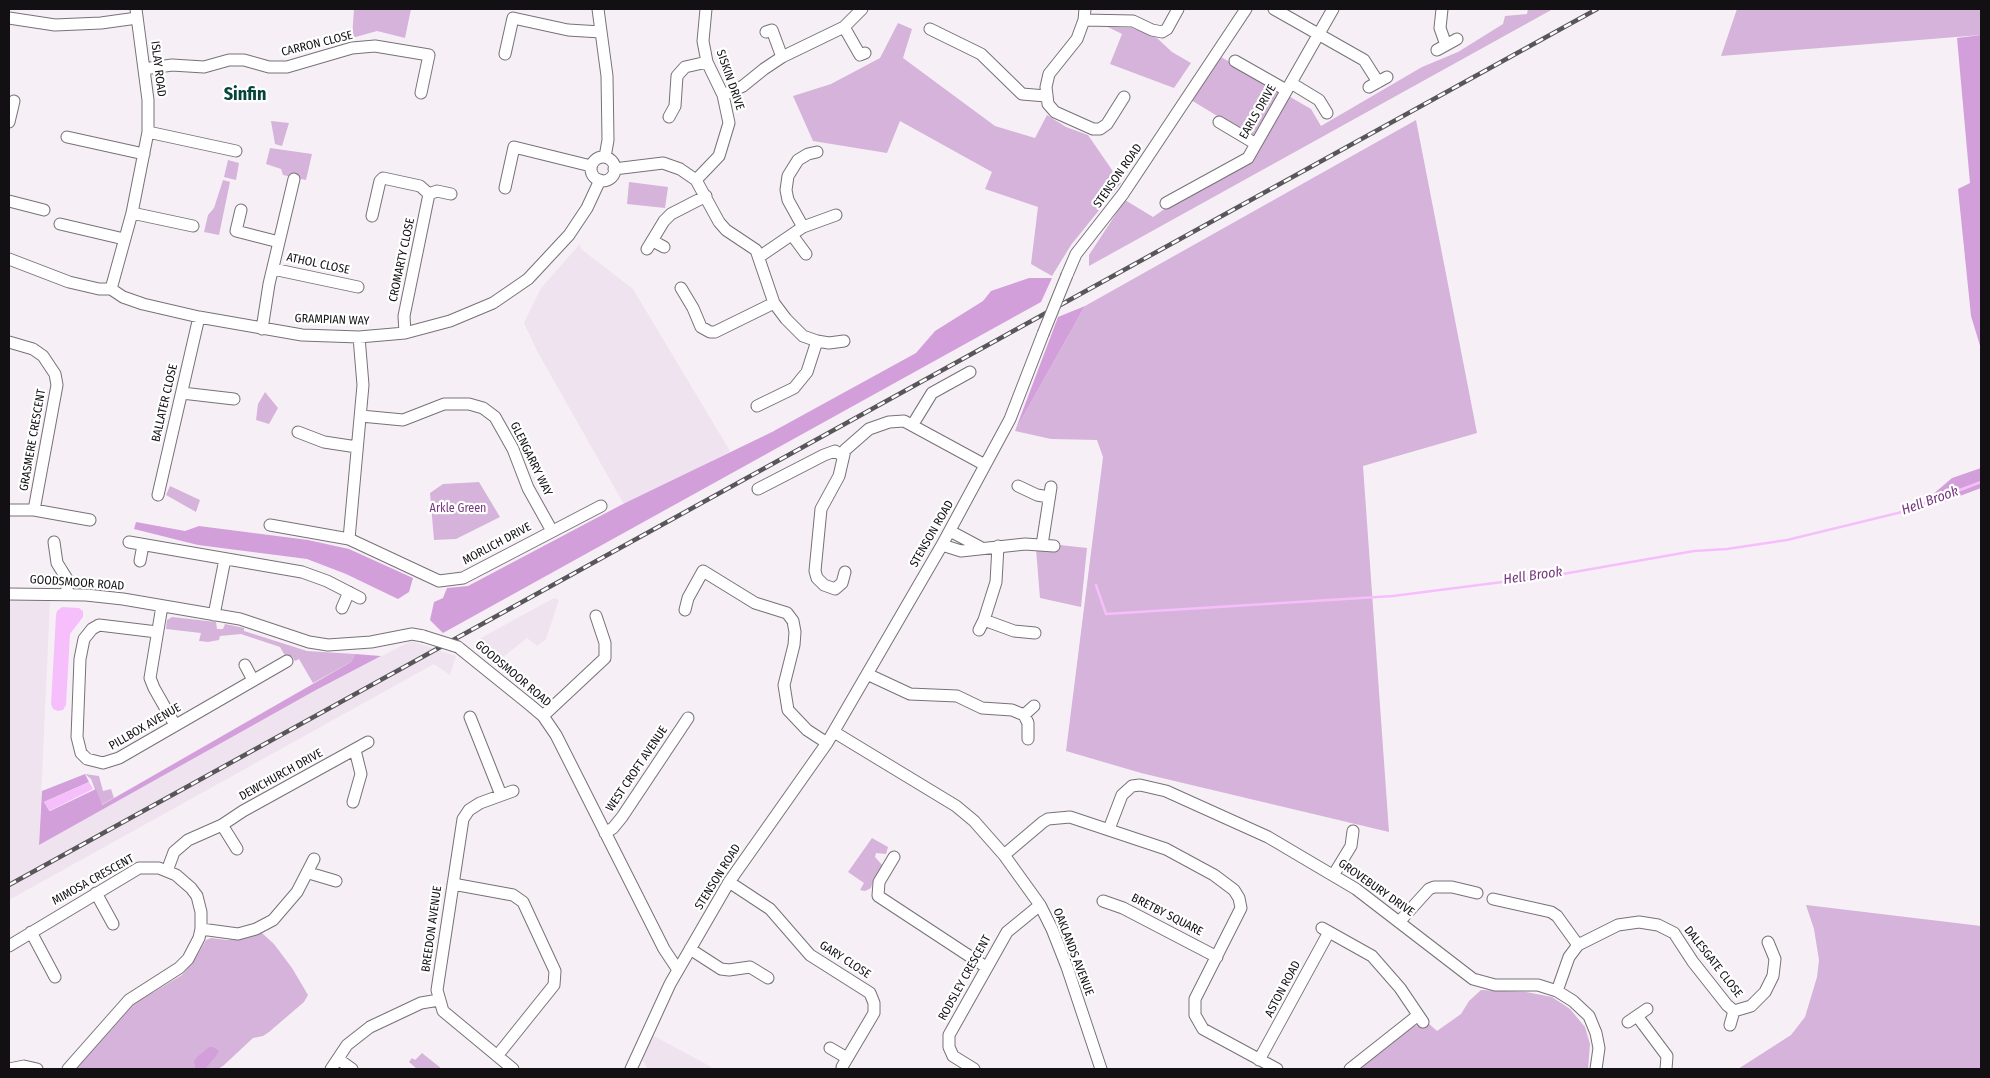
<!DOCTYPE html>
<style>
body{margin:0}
#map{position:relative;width:1990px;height:1078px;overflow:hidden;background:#f6f0f6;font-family:"Fira Sans Condensed",sans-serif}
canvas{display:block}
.frame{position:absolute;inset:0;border:10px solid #121013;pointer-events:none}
</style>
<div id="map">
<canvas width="1990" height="1078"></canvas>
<div class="frame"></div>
</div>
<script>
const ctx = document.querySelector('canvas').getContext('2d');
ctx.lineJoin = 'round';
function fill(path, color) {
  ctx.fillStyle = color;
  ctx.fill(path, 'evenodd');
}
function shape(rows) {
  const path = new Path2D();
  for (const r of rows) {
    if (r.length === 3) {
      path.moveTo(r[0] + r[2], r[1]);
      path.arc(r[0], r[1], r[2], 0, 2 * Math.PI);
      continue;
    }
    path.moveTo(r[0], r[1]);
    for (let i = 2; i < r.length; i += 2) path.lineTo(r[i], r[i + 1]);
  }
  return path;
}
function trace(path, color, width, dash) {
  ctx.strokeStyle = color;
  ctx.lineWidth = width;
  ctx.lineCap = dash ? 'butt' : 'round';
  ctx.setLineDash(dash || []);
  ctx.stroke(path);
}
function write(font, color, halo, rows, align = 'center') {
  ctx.font = font + ' "Fira Sans Condensed",sans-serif';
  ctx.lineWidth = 4.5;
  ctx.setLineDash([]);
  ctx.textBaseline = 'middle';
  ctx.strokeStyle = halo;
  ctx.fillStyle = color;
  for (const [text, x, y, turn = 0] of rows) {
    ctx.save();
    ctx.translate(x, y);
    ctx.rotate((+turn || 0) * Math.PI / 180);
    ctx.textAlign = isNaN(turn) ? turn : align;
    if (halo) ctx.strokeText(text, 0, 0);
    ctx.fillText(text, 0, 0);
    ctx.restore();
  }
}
fill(shape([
 [580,244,581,249,633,289,730,451,626,508,537,351,524,323,541,288],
 [554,598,559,600,546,639,537,646,527,638,494,664,477,647,479,639],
 [9,600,50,600,39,844,316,690,411,641,456,656,450,675,434,664,9,900],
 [652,1035,708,1065,713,1069,648,1069,642,1059]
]), '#eee3ef');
fill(shape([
 [354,9,411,9,405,38,377,31,352,38],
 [1528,9,1553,9,1089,266,1089,255,1125,200,1153,217,1260,142,1191,100,1221,57,1311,109,1321,126,1422,67,1458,52,1503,24,1505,16,1527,14],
 [1737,9,1981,9,1981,35,1721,56],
 [898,23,912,29,903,58,995,126,1035,138,1047,115,1066,127,1088,135,1121,183,1071,245,1052,276,1031,264,1038,207,985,189,992,172,900,121,887,153,813,141,793,96,831,84,880,58],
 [1108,27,1132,28,1140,31,1157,38,1172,52,1191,63,1174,88,1110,64,1122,34],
 [1416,120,1477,433,1363,466,1389,832,1141,773,1066,751,1103,457,1097,440,1051,439,1015,431,1085,306],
 [271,121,289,123,282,146,275,144],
 [270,148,312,154,306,180,283,175,281,169,266,164],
 [228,160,239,163,236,180,224,177],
 [223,180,230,182,219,235,204,232,208,215,214,208],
 [629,182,668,187,665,208,627,204],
 [265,392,278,408,269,424,256,420,258,404],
 [479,482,500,517,456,539,434,540,430,493,443,484],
 [170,486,200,500,196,512,166,495],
 [1060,545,1087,548,1081,607,1040,598,1036,549,1058,551],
 [172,617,216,622,217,629,223,629,225,624,244,628,244,631,307,651,355,654,351,662,313,683,299,659,295,661,292,656,287,659,280,647,241,634,220,636,219,640,208,642,199,641,201,633,166,629,167,620],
 [85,774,99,776,103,791,111,789,114,798,101,805,91,779],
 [872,838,888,847,886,854,876,853,875,857,883,866,874,878,871,888,865,891,860,890,864,883,848,872],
 [1806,905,1981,926,1981,1069,1738,1069,1791,1035,1805,1017,1817,977,1819,960,1814,929],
 [262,933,274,944,292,968,308,995,304,1002,269,1032,263,1036,253,1038,223,1066,218,1069,76,1069,134,1004,182,975,195,959,206,940,211,938,227,940,246,938],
 [1481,990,1526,992,1552,997,1570,1009,1585,1027,1590,1044,1588,1069,1357,1069,1412,1027,1427,1022,1437,1031,1461,1014,1469,1001],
 [422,1053,442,1069,417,1069,409,1062,412,1058,415,1060]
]), '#d6b3da');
fill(shape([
 [1981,35,1981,349,1971,316,1958,189,1970,183,1957,38],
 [1029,278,1052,278,1041,302,443,633,430,620,434,602,443,598,447,588,468,586,621,505,772,432,916,353,935,331,983,301,991,291],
 [1085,306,1015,431,1058,317],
 [1981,468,1981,488,1944,502,1936,503,1931,496,1952,478],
 [136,522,185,531,199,526,308,540,349,549,413,578,409,592,398,599,346,574,307,559,198,545,134,529],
 [355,654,381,656,316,690,39,845,42,791,85,774,89,782,44,802,50,811,96,789,102,805,351,662],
 [209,1047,213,1047,219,1051,216,1056,205,1069,196,1069,194,1062,196,1058]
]), '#d39fda');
fill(shape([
 [62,607,79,608,83,611,83,617,70,634,66,705,63,710,58,711,53,709,51,704,56,615,57,611],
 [89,782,93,789,49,811,44,802]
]), '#f6bffc');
trace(shape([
 [1096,585,1106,614,1393,596,1557,575,1694,551,1727,549,1787,540,1902,512,1981,482]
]), '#f6bffc', 2.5);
const minor = shape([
 [598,9,607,76,608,140,605,157],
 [1085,9,1084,20,1077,39,1049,74,1046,87,1048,104,1055,112,1093,129,1100,129,1107,124,1124,97],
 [1274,9,1364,60,1378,82],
 [1442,9,1440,28,1446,45],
 [9,18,55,25,101,23,137,18],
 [1084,20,1133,21,1152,30,1162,32,1167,29,1178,9],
 [844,27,860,55,865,53],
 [930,29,981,54,1022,94,1046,96],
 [766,32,772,30,782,57],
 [1437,50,1457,39],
 [505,54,513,18,568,30,601,32],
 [1235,61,1286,90],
 [144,69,172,65,204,67,229,60,244,60,269,67,287,67,352,48,375,46,429,55,421,93],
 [1291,83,1319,100,1327,113],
 [1369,87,1387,77],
 [723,95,743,86,764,69,782,57,844,27,862,9],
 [669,117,675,106,677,76,685,67,707,62],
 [9,122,14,101],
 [1219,122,1256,144],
 [148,132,236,151],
 [67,137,144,154],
 [603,169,12],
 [614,169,663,163,680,169,696,180,719,222,726,230,756,250,774,303,786,319,803,336,817,341,829,343,844,341],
 [696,180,719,156,729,123,723,95,707,62,703,41,706,9],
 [505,188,514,147,591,166],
 [9,201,44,210],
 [1166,203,1248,158,1333,9],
 [241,210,236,231,279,242],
 [132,213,193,226],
 [372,216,380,181,383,178,420,186,429,194,437,191,451,194],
 [60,224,124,239],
 [803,227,788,200,786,190,788,176,798,160,808,154,817,152],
 [792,235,806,254],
 [653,241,664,247],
 [647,249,664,221,671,214,706,196],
 [759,257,803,227,836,215],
 [9,259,69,282,99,289,111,289,123,297,143,304,199,317,302,335,359,337,405,333,450,321,493,303,528,279,569,235,587,208,600,180],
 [273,269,358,287],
 [1067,275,1076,254,1123,194,1246,9],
 [681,288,693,308,701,327,710,332,715,332,774,303],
 [111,289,132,213,148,132,148,100,136,9],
 [262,329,269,284,294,179],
 [405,333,404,316,429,194],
 [9,342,33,349,43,356,55,374,57,385,34,510],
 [182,393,234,399],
 [757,406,794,388,807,372,817,341],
 [361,416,403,420,444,404,469,404,483,408,495,417,513,449,528,488,552,531],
 [913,424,932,393,970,372],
 [298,432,324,442,357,447],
 [1018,486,1037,495,1049,497],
 [758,489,824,455,835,451,843,456],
 [158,495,199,317],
 [9,510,34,510,90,520],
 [270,525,349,539,439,581,463,578,601,506],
 [950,531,980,547],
 [349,539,363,385,359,337],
 [54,542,57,563,67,579,67,594],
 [129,542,302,572,327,581,360,598],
 [942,545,961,551,1025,544,1054,546],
 [1042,545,1051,487],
 [140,561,143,545],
 [845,572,842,583,835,589,824,585,817,578,815,571,821,509,839,476,845,450,869,429,889,422,904,421,985,465],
 [9,594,86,595,123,599,240,619,309,642,328,645,371,642,412,634,423,636],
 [162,606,150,678,154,688,175,725],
 [342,608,349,592],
 [685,610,688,598,703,571,755,603,787,613,793,621,795,632,794,645,784,685,788,710,807,730,827,743],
 [214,615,225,559],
 [984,620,1014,631,1035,633],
 [979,630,984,620,996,582,998,546],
 [157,632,99,625,92,629,84,639,80,659,77,737,81,753,87,759,103,763,119,758,287,661],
 [458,647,530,705,543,716,556,735,664,949,678,970],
 [245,665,253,680],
 [867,674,910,694,957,696,982,708,1012,710,1024,715],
 [543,716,605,658,605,643,596,616],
 [470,717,501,795],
 [834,732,956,806,974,821,1004,855,1040,905,1052,929,1067,967,1101,1069],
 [1028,739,1028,723,1024,715,1034,706],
 [513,791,480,803,469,810,463,819,437,990,443,1011,513,1069],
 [353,802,361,774,355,750],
 [222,825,237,849],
 [1109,829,1122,795,1132,786,1140,785,1166,791,1268,837,1356,889,1473,979,1495,985,1538,985,1557,991,1573,1001,1589,1016,1596,1033,1599,1048,1596,1069],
 [605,833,613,828,622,817,688,718],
 [1004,855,1043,822,1048,819,1070,817,1166,849,1214,875,1234,890,1239,898,1241,908,1195,999,1195,1015,1203,1029,1277,1069],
 [894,857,879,882,878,896,986,967],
 [167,871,174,852,188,840,222,825,243,811,368,742],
 [309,873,336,881],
 [1334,874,1351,846,1353,831],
 [729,882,770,909,810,955,870,993,874,1003,874,1013,842,1067],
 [453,884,513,895,523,902,555,971,554,985,497,1056],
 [96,893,113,924],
 [1493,899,1551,912,1557,916,1578,945],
 [1103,901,1123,908,1217,957],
 [1400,921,1429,889,1434,887,1452,887,1477,893],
 [1322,928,1372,956,1400,988,1423,1022],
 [201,929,238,934,256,929,273,920,297,892,314,859],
 [31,932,55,977],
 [9,946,139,868,159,868,176,875,191,888,197,896,201,912,201,929,199,938,188,959,179,968,129,1000,68,1069],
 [690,949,721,969,729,970,750,967,768,978],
 [1557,991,1569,957,1578,945,1618,925,1639,922,1658,925,1674,933,1693,962,1727,1005,1734,1011,1751,1006,1765,992,1773,976,1775,959,1768,942],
 [1637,1016,1667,1056,1666,1069],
 [1628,1022,1647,1009],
 [1730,1025,1734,1011],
 [830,1048,847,1058],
 [338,1059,352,1069],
 [1259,1060,1329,932],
 [9,1069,24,1066,37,1069],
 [331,1069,347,1045,370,1027,421,1003,439,1000],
 [631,1069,670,984,729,882,827,743,942,545,1010,419,1043,334],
 [974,1069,953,1056,949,1047,949,1035,1007,932,1040,905],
 [1350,1069,1417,1016]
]);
trace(minor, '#777277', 13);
trace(minor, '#fff', 11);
const rail = shape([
 [9,885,1597,9]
]);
trace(rail, '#59565a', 4.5);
trace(rail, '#fff', 2.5, [8]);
const minorBridge = shape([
 [1043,334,1067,275],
 [423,636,458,647]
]);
trace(minorBridge, '#777277', 13, []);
trace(minorBridge, '#fff', 11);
write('12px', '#121013', '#fff', [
 ["CARRON CLOSE",317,44,-14],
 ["ISLAY ROAD",158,69,83],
 ["SISKIN DRIVE",730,80,71],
 ["EARLS DRIVE",1258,112,-60],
 ["STENSON ROAD",1118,176,-55],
 ["CROMARTY CLOSE",402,260,-78],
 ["ATHOL CLOSE",318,264,12],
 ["GRAMPIAN WAY",332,320,2],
 ["BALLATER CLOSE",165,403,-77],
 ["GRASMERE CRESCENT",33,440,-80],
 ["GLENGARRY WAY",531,459,64],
 ["STENSON ROAD",932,534,-60],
 ["MORLICH DRIVE",497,544,-28],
 ["GOODSMOOR ROAD",77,583,4],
 ["GOODSMOOR ROAD",513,674,40],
 ["PILLBOX AVENUE",145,727,-30],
 ["WEST CROFT AVENUE",637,769,-56],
 ["DEWCHURCH DRIVE",281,775,-29],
 ["STENSON ROAD",718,877,-58],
 ["MIMOSA CRESCENT",93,880,-29],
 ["GROVEBURY DRIVE",1376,888,35],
 ["BRETBY SQUARE",1167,915,27],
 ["BREEDON AVENUE",432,929,-82],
 ["OAKLANDS AVENUE",1073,952,69],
 ["GARY CLOSE",845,960,33],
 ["DALESGATE CLOSE",1713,962,52],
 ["RODSLEY CRESCENT",965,978,-61],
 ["ASTON ROAD",1283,989,-62]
]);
write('12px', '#76387f', '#fff', [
 ["Arkle Green",458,509]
]);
write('italic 14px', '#75367e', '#fff', [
 ["Hell Brook",1930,501,-20],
 ["Hell Brook",1533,576,-8]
]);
write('bold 18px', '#05433b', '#fff', [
 ["Sinfin",245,95]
]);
</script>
